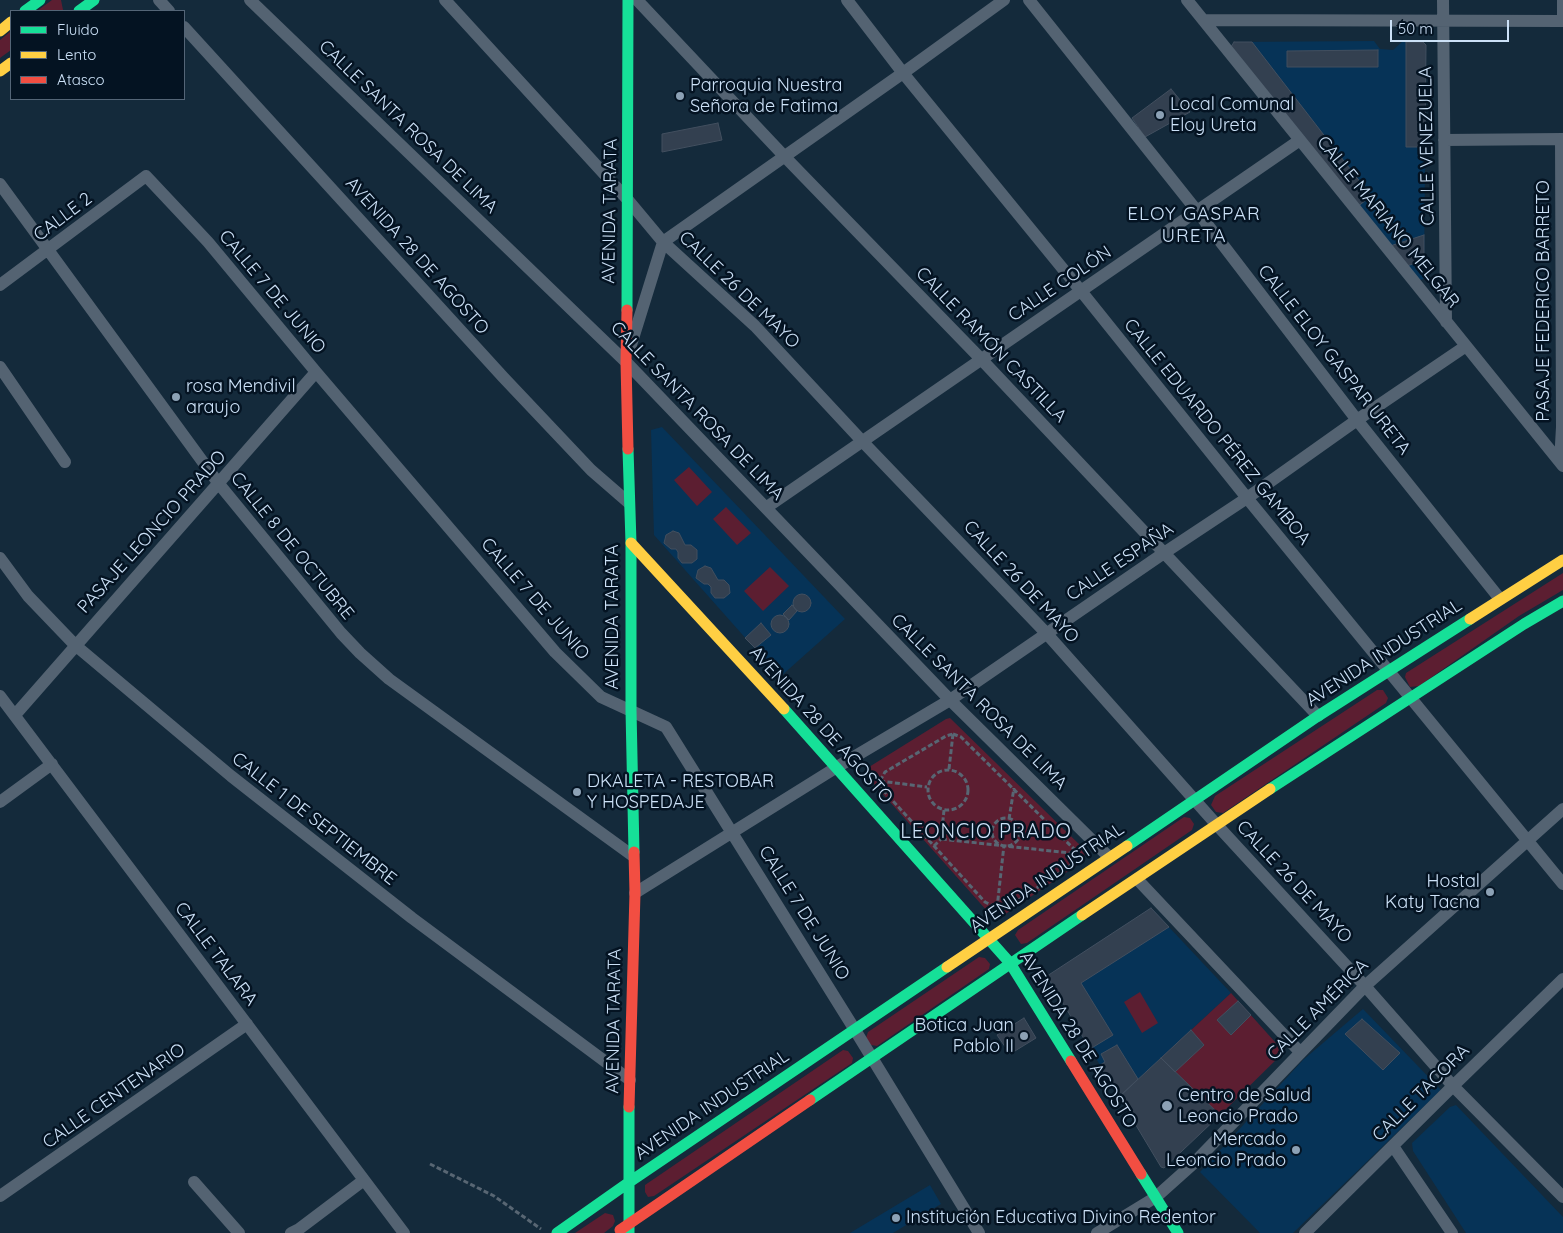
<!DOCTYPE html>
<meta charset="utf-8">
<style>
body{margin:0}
#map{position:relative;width:1563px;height:1233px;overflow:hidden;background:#142a3b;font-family:Quicksand,sans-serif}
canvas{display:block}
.legend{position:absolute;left:10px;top:10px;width:175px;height:90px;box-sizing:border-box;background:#041322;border:1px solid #546577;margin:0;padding:6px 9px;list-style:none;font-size:15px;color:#cce1f7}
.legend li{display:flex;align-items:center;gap:10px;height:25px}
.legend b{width:25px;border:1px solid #546577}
.scale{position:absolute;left:1390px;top:20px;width:119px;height:22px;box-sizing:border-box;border:2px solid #cce1f7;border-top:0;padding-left:6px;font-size:15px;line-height:18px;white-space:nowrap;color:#cce1f7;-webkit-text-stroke:4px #041322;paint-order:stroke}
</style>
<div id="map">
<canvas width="1563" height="1233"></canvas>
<ul class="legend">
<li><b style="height:6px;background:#16e098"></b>Fluido</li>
<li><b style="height:6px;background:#ffcf43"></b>Lento</li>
<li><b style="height:6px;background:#f24e42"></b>Atasco</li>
</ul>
<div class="scale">50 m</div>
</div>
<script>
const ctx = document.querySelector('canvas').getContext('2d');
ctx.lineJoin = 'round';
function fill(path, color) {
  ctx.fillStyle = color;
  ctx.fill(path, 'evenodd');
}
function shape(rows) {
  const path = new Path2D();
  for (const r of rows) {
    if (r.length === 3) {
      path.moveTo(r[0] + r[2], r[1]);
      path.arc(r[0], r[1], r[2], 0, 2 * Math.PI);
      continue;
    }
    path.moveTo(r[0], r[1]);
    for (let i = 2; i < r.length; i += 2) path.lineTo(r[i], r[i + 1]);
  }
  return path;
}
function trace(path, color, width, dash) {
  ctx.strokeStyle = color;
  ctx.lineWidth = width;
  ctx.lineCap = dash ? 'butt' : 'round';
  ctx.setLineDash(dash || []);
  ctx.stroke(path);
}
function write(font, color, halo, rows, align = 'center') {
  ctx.font = font + ' Quicksand,sans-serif';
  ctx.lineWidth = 5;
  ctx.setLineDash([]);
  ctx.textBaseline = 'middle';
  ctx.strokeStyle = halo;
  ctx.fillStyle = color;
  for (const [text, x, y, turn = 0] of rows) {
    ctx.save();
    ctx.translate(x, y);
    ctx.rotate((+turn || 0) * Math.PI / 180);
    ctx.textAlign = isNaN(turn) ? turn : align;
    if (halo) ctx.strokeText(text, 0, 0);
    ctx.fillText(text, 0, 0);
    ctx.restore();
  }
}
fill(shape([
 [1374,41,1380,49,1393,50,1402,42,1423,42,1426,45,1424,279,1415,281,1234,42],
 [662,427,845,619,780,677,654,535,651,430],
 [1151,908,1231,993,1119,1097,1047,976],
 [1363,1009,1441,1090,1293,1233,1260,1233,1200,1172,1303,1060],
 [1456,1105,1563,1217,1563,1233,1466,1233,1413,1151,1412,1143,1450,1107],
 [930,1185,941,1204,893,1233,850,1233]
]), '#063357');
fill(shape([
 [52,0,61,0,63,10,61,11,37,11],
 [11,31,11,50,0,58,0,40],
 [689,467,712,492,697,506,674,480],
 [726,507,751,533,737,545,713,519],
 [770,567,789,586,763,611,744,591],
 [1563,573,1563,590,1519,616,1419,686,1410,687,1405,677,1406,673],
 [1377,690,1383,690,1388,698,1386,703,1223,813,1216,812,1211,805,1215,796],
 [950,718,1083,848,1085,854,1083,861,1004,915,996,915,988,912,865,774,866,770,869,767,946,719],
 [1184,817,1190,818,1194,824,1192,830,1027,943,1021,944,1015,935,1018,930],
 [979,957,985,958,990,964,989,969,877,1046,871,1045,866,1038,868,1032],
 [1140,992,1158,1023,1142,1033,1124,1002],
 [1231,993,1284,1052,1220,1115,1161,1058],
 [843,1050,848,1051,853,1058,852,1063,654,1196,648,1197,645,1192,645,1185],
 [605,1213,613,1215,615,1221,613,1226,604,1233,575,1233]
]), '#5c1e31');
const building = shape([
 [1234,42,1252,42,1371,196,1356,208,1229,50,1234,42],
 [1406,42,1423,42,1426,45,1425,147,1406,147,1406,42],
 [1378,50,1378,67,1287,67,1287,51,1378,50],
 [1171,89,1190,112,1145,137,1132,118,1171,89],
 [718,123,722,140,662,152,662,134,718,123],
 [1424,235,1424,260,1404,267,1387,247,1424,235],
 [673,531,679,533,685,545,691,545,697,550,697,559,692,563,682,563,678,558,678,552,676,549,671,549,664,543,666,535,673,531],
 [705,566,711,568,718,580,724,580,729,585,730,593,724,598,715,598,711,593,711,587,708,584,704,584,696,578,698,570,705,566],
 [802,603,9],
 [792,605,797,611,789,620,783,614,792,605],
 [780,624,9],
 [761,623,771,635,755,648,745,638,761,623],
 [1151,908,1169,927,1081,983,1113,1035,1090,1049,1047,976,1151,908],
 [1238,1001,1251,1015,1231,1035,1217,1020,1238,1001],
 [1024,1018,1036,1038,1010,1054,997,1035,1024,1018],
 [1362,1019,1400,1053,1383,1070,1345,1034,1362,1019],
 [1191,1030,1204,1045,1175,1072,1161,1058,1191,1030],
 [1117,1045,1138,1079,1119,1097,1100,1065,1105,1062,1101,1054,1117,1045],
 [1161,1058,1220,1115,1164,1168,1161,1167,1119,1097,1161,1058]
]);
fill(building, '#334050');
trace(building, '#424f5f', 1);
trace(shape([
 [953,734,961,737,1079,854,1074,863,1010,906,997,908,985,902,883,790,880,781,885,772,946,736,953,734],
 [949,769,953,734],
 [948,790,20],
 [880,781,927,787],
 [944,810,941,839,1079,854],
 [1006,832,14],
 [1009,819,1014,788],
 [934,846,941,839],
 [997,908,1004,845],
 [430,1164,494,1196,541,1229]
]), '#586673', 3, [5, 2.5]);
trace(shape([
 [159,0,169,11],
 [250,0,626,362,950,700,1109,857],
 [445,0,628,200,663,242,755,326,862,441,1047,634,1216,824,1365,986,1453,1086,1563,1197],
 [637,0,785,157,981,359,1318,716],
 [847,0,903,73,1081,291,1247,498,1563,884],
 [1029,0,1197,211,1357,420,1500,599],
 [1187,0,1563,466],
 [1443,0,1446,322],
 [1563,0,1563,21],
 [1203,20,1563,21],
 [184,27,503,377,591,470,629,503],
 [1444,140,1563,139],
 [0,184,219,484,341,633,360,653,389,679,633,856],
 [0,285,146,176,208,242,316,372,555,652,601,697,666,727,855,1030,979,1233],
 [631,345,663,242,903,73,1004,0],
 [0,367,65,462],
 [1560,462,1562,427,1561,139],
 [767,507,1300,140],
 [0,558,28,596,75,645,231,776,412,918,630,1080],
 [0,696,404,1233],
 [15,715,316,372],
 [0,802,52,764],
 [1137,879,1300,1052],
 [635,893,837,767,950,700,1164,553,1247,498,1357,420,1466,346],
 [1393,1146,1452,1233],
 [194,1182,239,1233],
 [0,1196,247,1024],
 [291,1233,299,1229,364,1180],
 [1097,1233,1156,1197,1194,1163,1365,986,1563,809],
 [1305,1233,1453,1086,1563,979]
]), '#546372', 12);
trace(shape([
 [25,11,40,0],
 [79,11,94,0],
 [627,310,628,0],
 [628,449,631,543,631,710,634,852],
 [784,709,1010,963,1071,1061],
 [1270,789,1524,624,1563,601],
 [1127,846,1318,716,1470,619],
 [810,1100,1082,915],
 [1141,1174,1178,1233],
 [557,1233,628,1183,947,967],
 [629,1233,629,1107]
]), '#16e098', 11);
trace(shape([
 [0,31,11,22],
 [0,71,11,63],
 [631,543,784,709],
 [1470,619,1563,560],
 [1082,915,1270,789],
 [947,967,1127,846]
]), '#ffcf43', 11);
trace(shape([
 [627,310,626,362,628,449],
 [1071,1061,1141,1174],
 [629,1107,635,893,634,852],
 [620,1230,810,1100]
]), '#f24e42', 11);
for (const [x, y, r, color] of [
 [680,96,5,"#8ca1b5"],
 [1160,115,5,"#8ca1b5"],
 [176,397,5,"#8ca1b5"],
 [577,792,5,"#8ca1b5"],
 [1490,892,5,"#8ca1b5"],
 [1024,1036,5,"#8ca1b5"],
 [1167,1106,6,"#8ca1b5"],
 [1296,1150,5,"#8ca1b5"],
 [896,1218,5,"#8ca1b5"]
]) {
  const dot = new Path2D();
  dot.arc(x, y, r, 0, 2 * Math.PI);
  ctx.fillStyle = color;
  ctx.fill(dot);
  trace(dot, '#041322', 2);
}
write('18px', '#cce1f7', '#041322', [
 ["Parroquia Nuestra",690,86],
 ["Señora de Fatima",690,107],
 ["Local Comunal",1170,105],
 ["Eloy Ureta",1170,126],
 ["rosa Mendivil",186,387],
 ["araujo",186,408],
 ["DKALETA - RESTOBAR",587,782],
 ["Y HOSPEDAJE",587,803],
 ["Hostal",1480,882,"right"],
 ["Katy Tacna",1480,903,"right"],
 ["Botica Juan",1014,1026,"right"],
 ["Pablo II",1014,1047,"right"],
 ["Centro de Salud",1178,1096],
 ["Leoncio Prado",1178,1117],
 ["Mercado",1286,1140,"right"],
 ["Leoncio Prado",1286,1161,"right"],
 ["Institución Educativa Divino Redentor",906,1218]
], 'left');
write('18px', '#cce1f7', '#041322', [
 ["CALLE SANTA ROSA DE LIMA",408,127,44],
 ["CALLE VENEZUELA",1427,146,-91],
 ["AVENIDA TARATA",610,211,-89],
 ["CALLE 2",63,217,-37],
 ["CALLE MARIANO MELGAR",1388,222,51],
 ["AVENIDA 28 DE AGOSTO",417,256,48],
 ["CALLE COLÓN",1060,284,-34],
 ["CALLE 26 DE MAYO",739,290,44],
 ["CALLE 7 DE JUNIO",272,292,50],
 ["PASAJE FEDERICO BARRETO",1544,301,-90],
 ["CALLE RAMÓN CASTILLA",991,345,46],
 ["CALLE ELOY GASPAR URETA",1334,360,52],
 ["CALLE SANTA ROSA DE LIMA",697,411,46],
 ["CALLE EDUARDO PÉREZ GAMBOA",1217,432,51],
 ["PASAJE LEONCIO PRADO",152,532,-48],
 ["CALLE 8 DE OCTUBRE",292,546,51],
 ["CALLE ESPAÑA",1120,562,-34],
 ["CALLE 26 DE MAYO",1021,582,47],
 ["CALLE 7 DE JUNIO",535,599,49],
 ["AVENIDA TARATA",613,617,-90],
 ["AVENIDA INDUSTRIAL",1384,653,-33],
 ["CALLE SANTA ROSA DE LIMA",979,702,45],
 ["AVENIDA 28 DE AGOSTO",821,725,48],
 ["CALLE 1 DE SEPTIEMBRE",314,819,38],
 ["AVENIDA INDUSTRIAL",1047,878,-34],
 ["CALLE 26 DE MAYO",1294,882,47],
 ["CALLE 7 DE JUNIO",804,913,58],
 ["CALLE TALARA",216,954,53],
 ["CALLE AMÉRICA",1318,1010,-45],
 ["AVENIDA TARATA",614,1021,-89],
 ["AVENIDA 28 DE AGOSTO",1078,1040,58],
 ["CALLE TACORA",1421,1093,-45],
 ["CALLE CENTENARIO",114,1096,-35],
 ["AVENIDA INDUSTRIAL",712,1105,-34]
]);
ctx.letterSpacing = '1px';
write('19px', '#cce1f7', '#041322', [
 ["ELOY GASPAR",1194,214],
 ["URETA",1194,236]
]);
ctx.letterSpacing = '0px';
ctx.letterSpacing = '1px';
write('20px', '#cce1f7', '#041322', [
 ["LEONCIO PRADO",986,832]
]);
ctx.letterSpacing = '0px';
</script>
